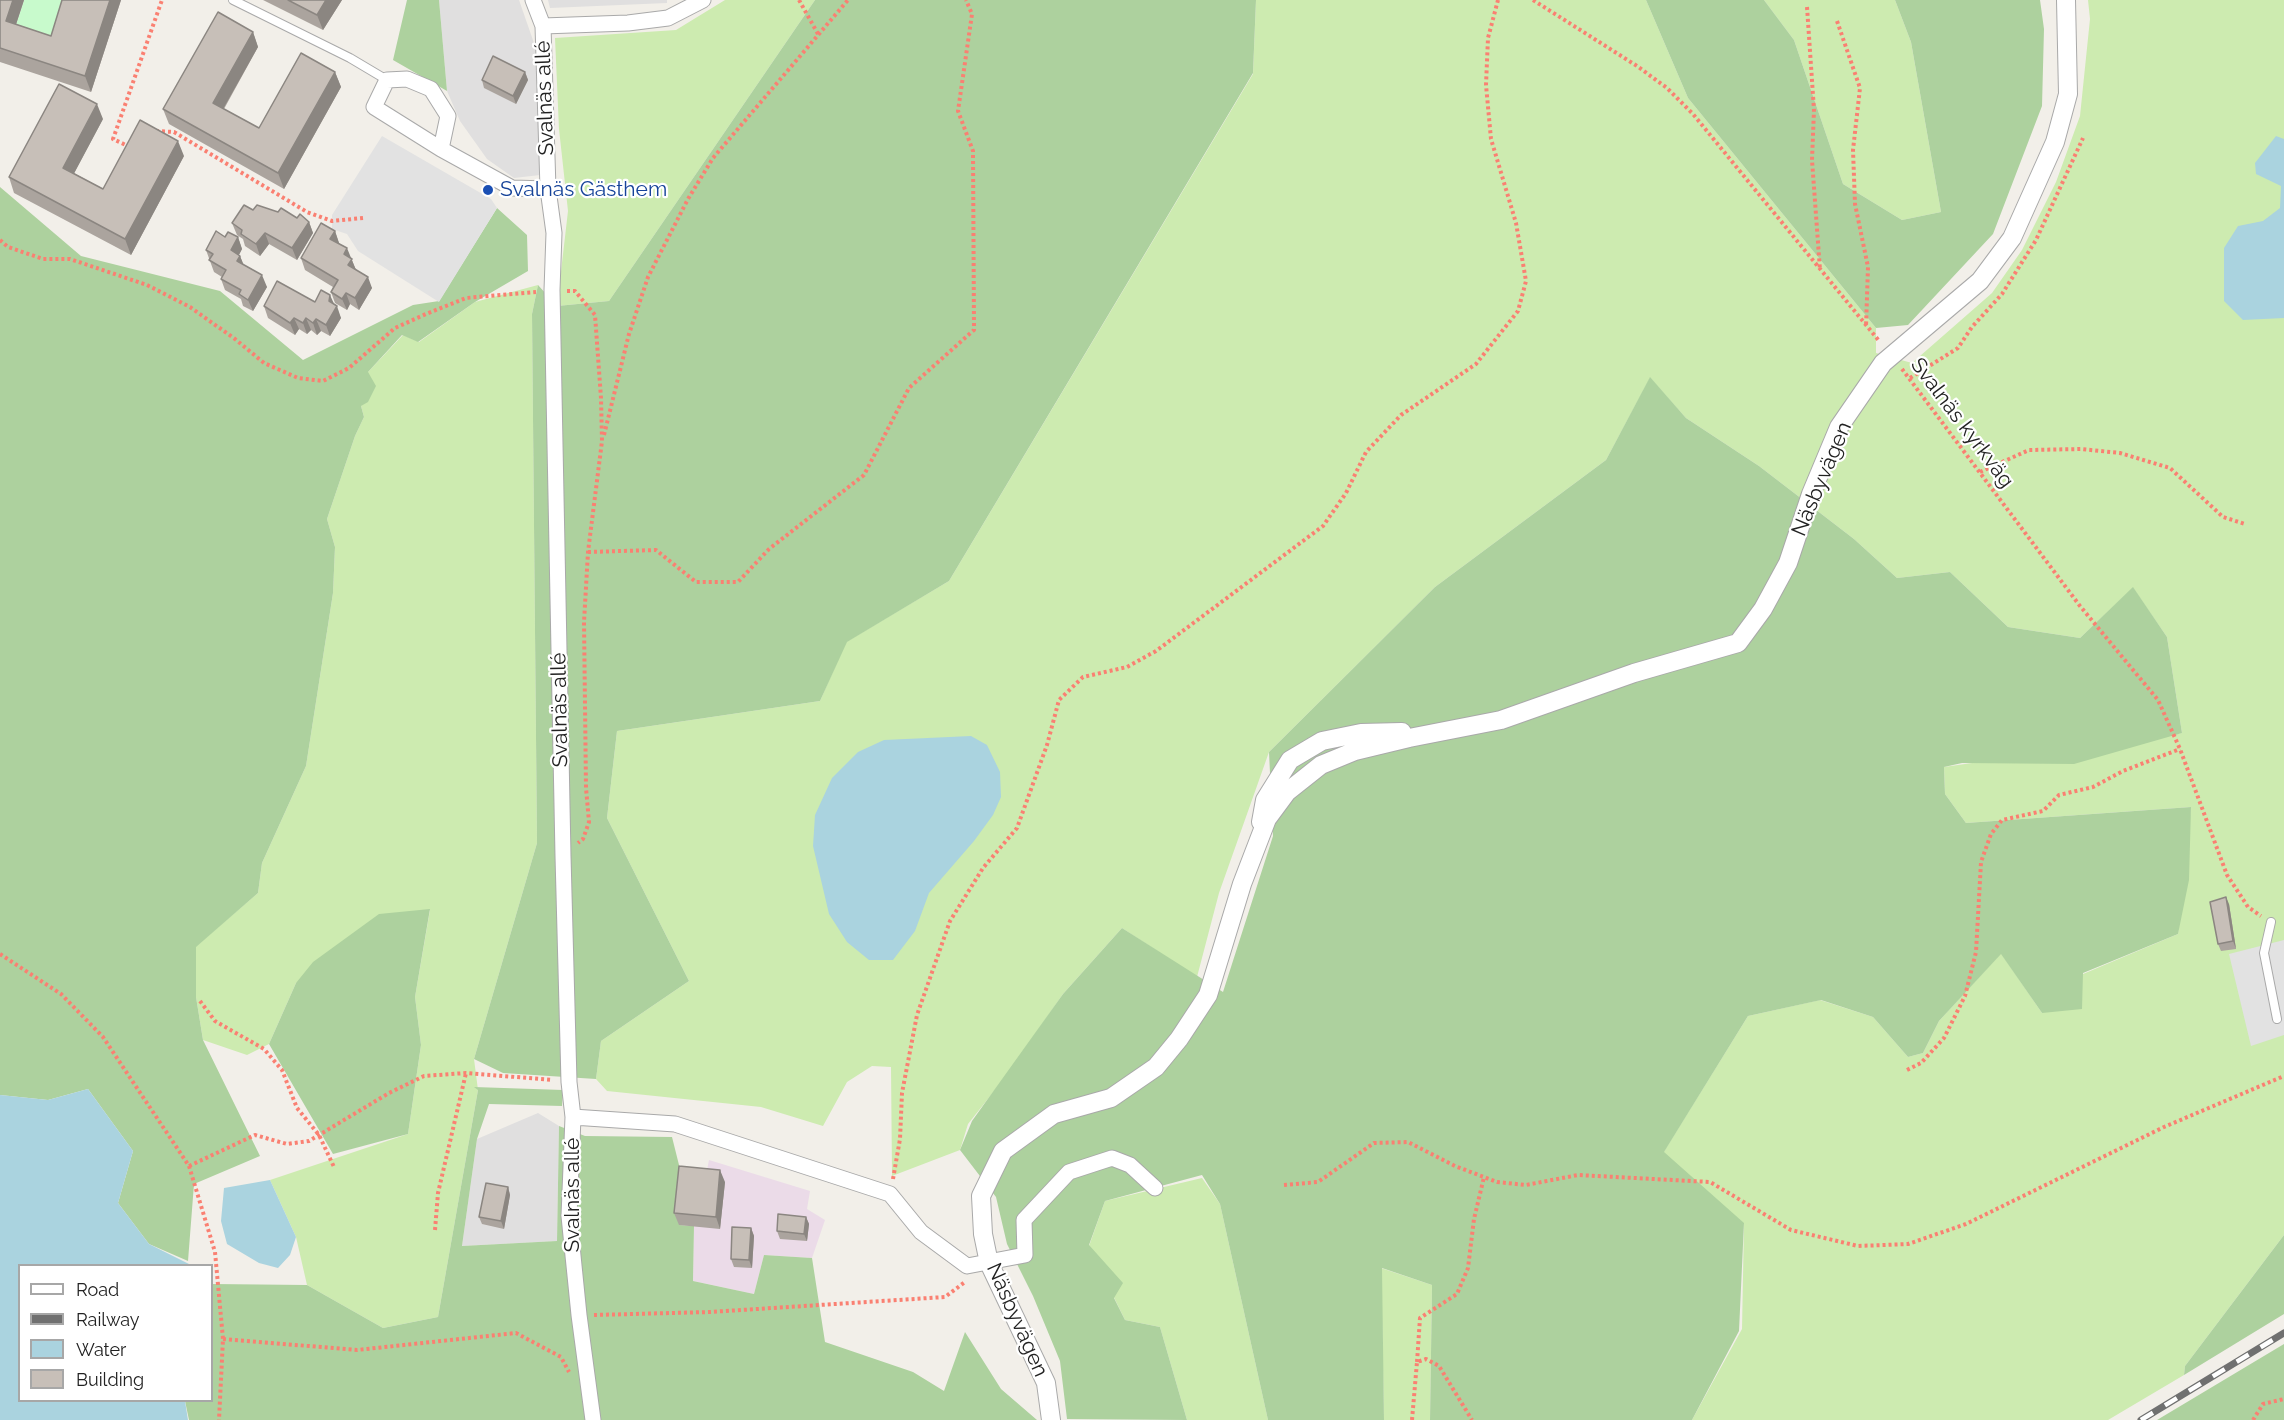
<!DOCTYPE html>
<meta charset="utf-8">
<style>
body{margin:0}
#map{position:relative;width:2284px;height:1420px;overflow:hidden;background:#f2efe9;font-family:Raleway,sans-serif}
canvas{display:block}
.legend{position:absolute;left:18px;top:1264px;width:195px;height:138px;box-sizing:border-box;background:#fff;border:2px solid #a7a7a7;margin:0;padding:8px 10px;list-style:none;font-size:18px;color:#222}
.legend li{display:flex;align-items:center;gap:12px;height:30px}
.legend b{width:30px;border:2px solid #a7a7a7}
</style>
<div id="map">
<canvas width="2284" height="1420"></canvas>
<ul class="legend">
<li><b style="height:8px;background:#fff"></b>Road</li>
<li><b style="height:8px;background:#707070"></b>Railway</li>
<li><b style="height:16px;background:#aad3df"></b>Water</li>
<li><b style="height:16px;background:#c7bfb8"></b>Building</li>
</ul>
</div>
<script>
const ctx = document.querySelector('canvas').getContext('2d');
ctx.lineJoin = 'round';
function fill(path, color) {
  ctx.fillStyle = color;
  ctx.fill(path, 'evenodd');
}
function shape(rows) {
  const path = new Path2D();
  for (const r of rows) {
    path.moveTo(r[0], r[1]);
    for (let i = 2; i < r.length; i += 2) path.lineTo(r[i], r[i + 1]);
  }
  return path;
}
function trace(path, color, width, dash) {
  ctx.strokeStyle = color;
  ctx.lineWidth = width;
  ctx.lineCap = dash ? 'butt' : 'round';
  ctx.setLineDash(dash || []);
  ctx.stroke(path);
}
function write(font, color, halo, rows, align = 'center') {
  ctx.font = font + ' Raleway,sans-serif';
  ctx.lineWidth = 4.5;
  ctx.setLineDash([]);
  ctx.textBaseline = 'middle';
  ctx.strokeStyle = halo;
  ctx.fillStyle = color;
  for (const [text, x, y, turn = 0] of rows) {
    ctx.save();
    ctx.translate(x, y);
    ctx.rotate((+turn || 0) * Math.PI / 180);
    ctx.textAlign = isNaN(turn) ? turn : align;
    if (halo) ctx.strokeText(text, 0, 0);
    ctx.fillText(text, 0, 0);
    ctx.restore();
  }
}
fill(shape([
 [439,0,519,0,535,46,540,175,514,178,487,159,460,121,447,91],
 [548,0,667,0,667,3,550,8],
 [538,1113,559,1126,557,1241,462,1246,477,1139]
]), '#e0dfdf');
fill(shape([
 [709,1160,810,1191,807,1209,825,1220,812,1258,764,1255,754,1294,693,1281,694,1227,679,1225,705,1180]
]), '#ebdbe8');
fill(shape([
 [725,0,815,0,609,301,557,306,568,211,559,129,555,38,676,30],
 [1256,0,1646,0,1688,98,1876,328,1876,353,1912,363,1992,293,2022,250,2056,182,2080,116,2090,19,2088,0,2284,0,2284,1235,2185,1366,2184,1375,2108,1420,1692,1420,1742,1329,1744,1224,1663,1153,1748,1016,1820,1000,1873,1017,1908,1057,1923,1053,1939,1021,2001,953,2042,1013,2083,974,2178,934,2191,807,1966,823,1945,794,1944,767,2182,733,2167,637,2133,588,2080,638,2008,627,1950,572,1897,578,1854,539,1759,466,1686,418,1650,378,1606,460,1435,587,1269,752,1219,893,1197,977,1122,928,1063,994,1006,1076,968,1124,960,1150,892,1176,891,1067,872,1066,847,1082,823,1126,761,1107,607,1091,596,1079,601,1041,689,981,607,818,617,731,820,701,846,642,949,581,1253,74],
 [1764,0,1895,0,1911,42,1941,212,1902,220,1843,184,1794,40],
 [538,285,532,314,537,843,474,1059,478,1090,438,1317,383,1328,307,1285,296,1237,270,1180,408,1134,421,1045,415,997,430,910,296,983,269,1044,247,1055,203,1040,196,997,196,946,258,893,262,863,306,766,333,593,335,547,327,519,355,436,364,417,361,406,368,372,403,335,419,342,475,302],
 [1202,1178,1220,1204,1268,1420,1187,1420,1160,1327,1125,1320,1089,1246,1105,1201],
 [1381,1268,1432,1285,1430,1420,1384,1420]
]), '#cdebb0');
fill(shape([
 [407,0,439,0,447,91,393,60],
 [815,0,1256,0,1253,73,949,581,847,642,820,701,617,731,607,818,689,981,601,1041,596,1079,503,1073,474,1059,537,843,532,314,538,285,557,306,609,301],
 [1646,0,1764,0,1794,40,1843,184,1902,220,1941,212,1911,42,1895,0,2040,0,2044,29,2042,106,1993,234,1908,325,1876,328,1688,98],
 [0,187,81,256,220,291,303,360,413,305,439,301,497,208,527,235,528,271,475,302,418,342,402,335,368,372,376,386,368,402,361,406,364,417,355,436,327,519,335,547,333,593,306,766,262,863,258,893,196,947,196,997,203,1040,260,1156,194,1184,188,1261,149,1244,118,1203,133,1151,88,1089,48,1100,0,1095],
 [1650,377,1686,418,1759,466,1854,539,1897,578,1950,572,2008,627,2080,638,2133,587,2167,637,2182,733,2074,764,1962,763,1944,767,1945,794,1966,823,2191,807,2189,880,2178,934,2083,973,2082,1009,2042,1013,2001,954,1939,1021,1923,1053,1908,1057,1873,1017,1821,1000,1748,1016,1664,1152,1744,1223,1739,1331,1692,1420,1430,1420,1432,1285,1382,1268,1384,1420,1268,1420,1220,1204,1202,1175,1105,1201,1089,1245,1123,1283,1114,1298,1125,1320,1160,1327,1187,1420,1067,1419,1060,1361,1033,1296,1007,1244,996,1197,960,1150,972,1121,1063,994,1122,928,1223,992,1273,836,1269,752,1435,587,1606,460],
 [430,909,415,997,421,1045,408,1134,333,1154,269,1044,296,983,313,962,379,914],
 [474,1087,563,1090,562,1106,489,1104,477,1139,462,1246,557,1241,559,1126,585,1136,672,1137,682,1177,679,1225,694,1226,693,1281,754,1294,764,1255,812,1258,825,1342,913,1372,944,1391,965,1332,1001,1389,1037,1420,189,1420,185,1401,212,1400,212,1284,307,1285,383,1328,438,1317,478,1090],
 [2284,1235,2284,1314,2184,1375,2185,1366],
 [2284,1344,2284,1420,2157,1420]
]), '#add19e');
fill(shape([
 [24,0,73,0,56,51,12,37]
]), '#c8facc');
fill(shape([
 [382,136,491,199,497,208,439,302,358,251,347,234,332,229,332,215],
 [2284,940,2284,1035,2251,1046,2229,954]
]), '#e2e2e2');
fill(shape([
 [2276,136,2284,139,2284,318,2243,320,2224,301,2224,248,2238,226,2263,221,2280,208,2281,186,2256,174,2255,163],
 [971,736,987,745,1000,772,1001,797,993,815,974,841,929,893,915,931,893,960,869,960,847,942,829,914,813,846,815,815,832,778,858,752,884,740],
 [88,1089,133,1151,118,1203,149,1244,191,1265,20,1266,20,1400,185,1401,188,1420,0,1420,0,1095,48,1100],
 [270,1180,296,1237,290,1255,278,1268,259,1263,227,1244,221,1221,224,1188]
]), '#aad3df');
const service = shape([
 [233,0,350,58,387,80],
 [2271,922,2264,953,2277,1019]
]);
const minor = shape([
 [533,0,543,26,548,189,554,233,552,290,563,856,569,1082,573,1117,569,1216,579,1315,593,1420],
 [543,26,628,23,668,18,703,0],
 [441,149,448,116,431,89,407,79,387,80,374,107,441,149,512,188,548,189],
 [573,1117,675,1124,890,1194,921,1232,967,1266,1025,1255,1024,1220,1069,1172,1112,1158,1130,1165,1155,1188]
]);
const tertiary = shape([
 [1261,822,1265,800,1290,760,1322,741,1361,733,1402,732],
 [1051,1420,1046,1383,989,1263,983,1234,981,1196,1003,1151,1054,1114,1111,1098,1156,1067,1179,1039,1208,995,1242,884,1267,819,1287,792,1321,765,1355,751,1409,738,1501,720,1634,673,1738,643,1763,609,1788,563,1811,494,1839,427,1883,363,1980,281,2012,238,2055,142,2068,94,2066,0]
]);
trace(service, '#a9a9a9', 10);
trace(minor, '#a9a9a9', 17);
trace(tertiary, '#a9a9a9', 20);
trace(shape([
 [799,0,818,34],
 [1533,0,1637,66,1667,88,1693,114,1880,342],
 [1807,7,1814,110,1812,160,1820,270],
 [1837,21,1860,88,1853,150,1855,204,1868,267,1866,327],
 [156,131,174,132,307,212,332,221,363,218],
 [130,147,113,139,162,0],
 [0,240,8,247,43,259,70,259,147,285,190,307,235,339,264,363,298,378,323,381,349,368,395,328,426,314,466,298,536,292],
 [567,291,575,291,595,315,601,398,602,441,588,552,584,622,586,788,589,822,583,839,578,843],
 [1902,369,2080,606,2158,700,2180,749,2227,875,2248,907,2261,916],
 [1910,378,1958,348,1972,327,2002,294,2036,240,2083,138],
 [604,435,629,334,648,277,688,199,713,158,848,0],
 [1980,472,2029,450,2081,449,2120,453,2170,468,2223,517,2245,524],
 [588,552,656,550,696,582,738,582,769,549,864,475,909,388,974,330,973,151,958,111,972,14,966,0],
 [0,954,61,994,103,1037,189,1166,215,1252,223,1339,219,1420],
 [200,1001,215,1021,264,1049,282,1070,297,1108,319,1135,334,1167],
 [1907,1070,1921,1063,1944,1038,1965,996,1976,952,1981,862,1991,834,2002,820,2043,811,2059,795,2093,787,2123,771,2180,749],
 [189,1166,255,1135,287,1144,309,1141,389,1093,424,1076,466,1073,553,1080],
 [893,1179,900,1139,902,1093,917,1015,950,921,983,868,1017,828,1047,745,1059,700,1083,677,1127,667,1156,651,1323,526,1346,493,1366,452,1401,415,1476,364,1518,311,1526,281,1516,223,1491,139,1486,85,1488,38,1498,0],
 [1284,1185,1318,1182,1374,1143,1408,1142,1455,1166,1497,1182,1526,1185,1578,1175,1710,1182,1791,1230,1858,1246,1908,1244,1966,1224,2164,1127,2284,1076],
 [435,1230,438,1193,466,1073],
 [594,1315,710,1312,945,1297,965,1282],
 [223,1339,357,1350,516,1333,561,1357,569,1372],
 [1417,1362,1420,1318,1457,1294,1468,1268,1474,1219,1484,1177],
 [1412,1420,1417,1362,1426,1359,1439,1366,1472,1420],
 [2253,1420,2263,1404,2284,1399]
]), '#fa8072', 4, [3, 3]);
trace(service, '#fff', 8);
trace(minor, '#fff', 15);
trace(tertiary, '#fff', 18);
const rail = shape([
 [2141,1420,2284,1333]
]);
trace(rail, '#707070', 7);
trace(rail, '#fff', 4.5, [14]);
fill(shape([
 [0,0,24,0,16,24,51,36,62,0,121,0,91,92,0,62],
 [263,0,342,0,323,30],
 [253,32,258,47,224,109,259,128,335,72,341,87,284,189,169,124,163,109],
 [525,72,528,80,516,104,484,88,482,80],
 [103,119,74,173,103,189,184,156,131,255,14,193,9,177],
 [253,210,278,212,309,222,313,233,297,260,269,244,260,256,245,246,243,239,237,235,232,223],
 [335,231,339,243,351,258,356,270,372,288,359,310,350,304,347,310,335,303,331,292,333,287,305,270,301,258],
 [225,237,238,237,242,249,239,255,240,256,243,264,267,287,253,311,243,306,241,299,225,290,221,279,222,277,214,272,206,250],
 [315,302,334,305,341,318,330,336,321,331,317,335,311,330,307,334,299,329,295,335,268,318,264,306],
 [2229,904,2236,949,2221,951,2218,944],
 [725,1182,720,1229,679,1225,674,1213],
 [508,1187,510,1195,504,1229,482,1224,479,1217],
 [806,1217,809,1224,807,1241,780,1239,777,1231],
 [751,1228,754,1236,752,1268,734,1267,731,1259]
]), '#aba49e');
fill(shape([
 [13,0,24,0,12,37,6,21],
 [110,0,121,0,91,92,85,76],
 [326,0,342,0,323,30,317,15],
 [253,32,258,47,218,118,213,103],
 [335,72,341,87,284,189,278,173],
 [525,72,528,80,516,104,513,96],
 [97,104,103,119,69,183,63,168],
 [178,141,184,156,131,255,125,239],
 [309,222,313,233,297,260,292,248],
 [335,231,339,243,335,250,330,239],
 [265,233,269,244,260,256,256,244],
 [238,237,242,249,235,262,231,250],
 [347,248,356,270,352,277,344,254],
 [240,256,245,268,237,261],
 [262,275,267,287,253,311,248,300],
 [368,277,372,288,359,310,355,298],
 [346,293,350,304,347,310,342,299],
 [330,295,335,306,329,301],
 [337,306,341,318,330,336,326,325],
 [294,318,299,329,295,335,290,323],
 [306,318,311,330,307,334,303,323],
 [316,319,321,331,317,335,313,323],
 [2226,897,2229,904,2236,949,2233,941],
 [720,1170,725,1182,720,1229,716,1217],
 [508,1187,510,1195,504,1229,501,1221],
 [806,1217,809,1224,807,1241,804,1234],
 [751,1228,754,1236,752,1268,749,1260]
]), '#8b8681');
const building = shape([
 [0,0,13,0,6,21,51,36,62,0,110,0,85,76,0,48,0,0],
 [288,0,326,0,317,15,288,0],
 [218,12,253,32,213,103,259,128,301,53,335,72,278,173,163,109,218,12],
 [493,56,525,72,513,96,482,80,493,56],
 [59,84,97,104,63,168,103,189,140,120,178,141,125,239,9,177,59,84],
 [244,205,253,210,257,205,278,212,281,208,297,218,300,214,309,222,292,248,265,233,256,244,241,234,242,230,232,223,244,205],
 [321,223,335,231,330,239,347,248,344,254,352,259,348,265,368,277,355,298,346,293,342,299,331,292,338,280,301,258,321,223],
 [216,231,225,237,228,232,238,237,231,250,240,256,237,261,262,275,248,300,239,294,241,290,221,279,226,270,209,260,213,254,206,250,216,231],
 [277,281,315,302,321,290,330,295,329,301,337,306,326,325,316,319,313,323,306,318,303,323,294,318,290,323,264,306,277,281],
 [2226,897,2233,941,2218,944,2210,902,2226,897],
 [679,1166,720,1170,716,1217,674,1213,679,1166],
 [486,1183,508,1187,501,1221,479,1217,486,1183],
 [778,1214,806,1217,804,1234,777,1231,778,1214],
 [732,1227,751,1228,749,1260,731,1259,732,1227]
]);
fill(building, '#c7bfb8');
trace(building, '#8b8681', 1.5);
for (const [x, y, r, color] of [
 [488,190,6,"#1a4fb4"]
]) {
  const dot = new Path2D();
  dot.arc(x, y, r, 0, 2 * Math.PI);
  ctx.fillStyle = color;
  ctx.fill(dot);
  trace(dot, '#fff', 2);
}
write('21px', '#222', '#fff', [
 ["Svalnäs allé",545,98,-92],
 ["Svalnäs kyrkväg",1962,423,53],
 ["Näsbyvägen",1822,479,-67],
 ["Svalnäs allé",560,710,-91],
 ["Svalnäs allé",573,1195,-90],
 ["Näsbyvägen",1017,1320,66]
]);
write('21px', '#164399', '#fff', [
 ["Svalnäs Gästhem",500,190]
], 'left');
</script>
